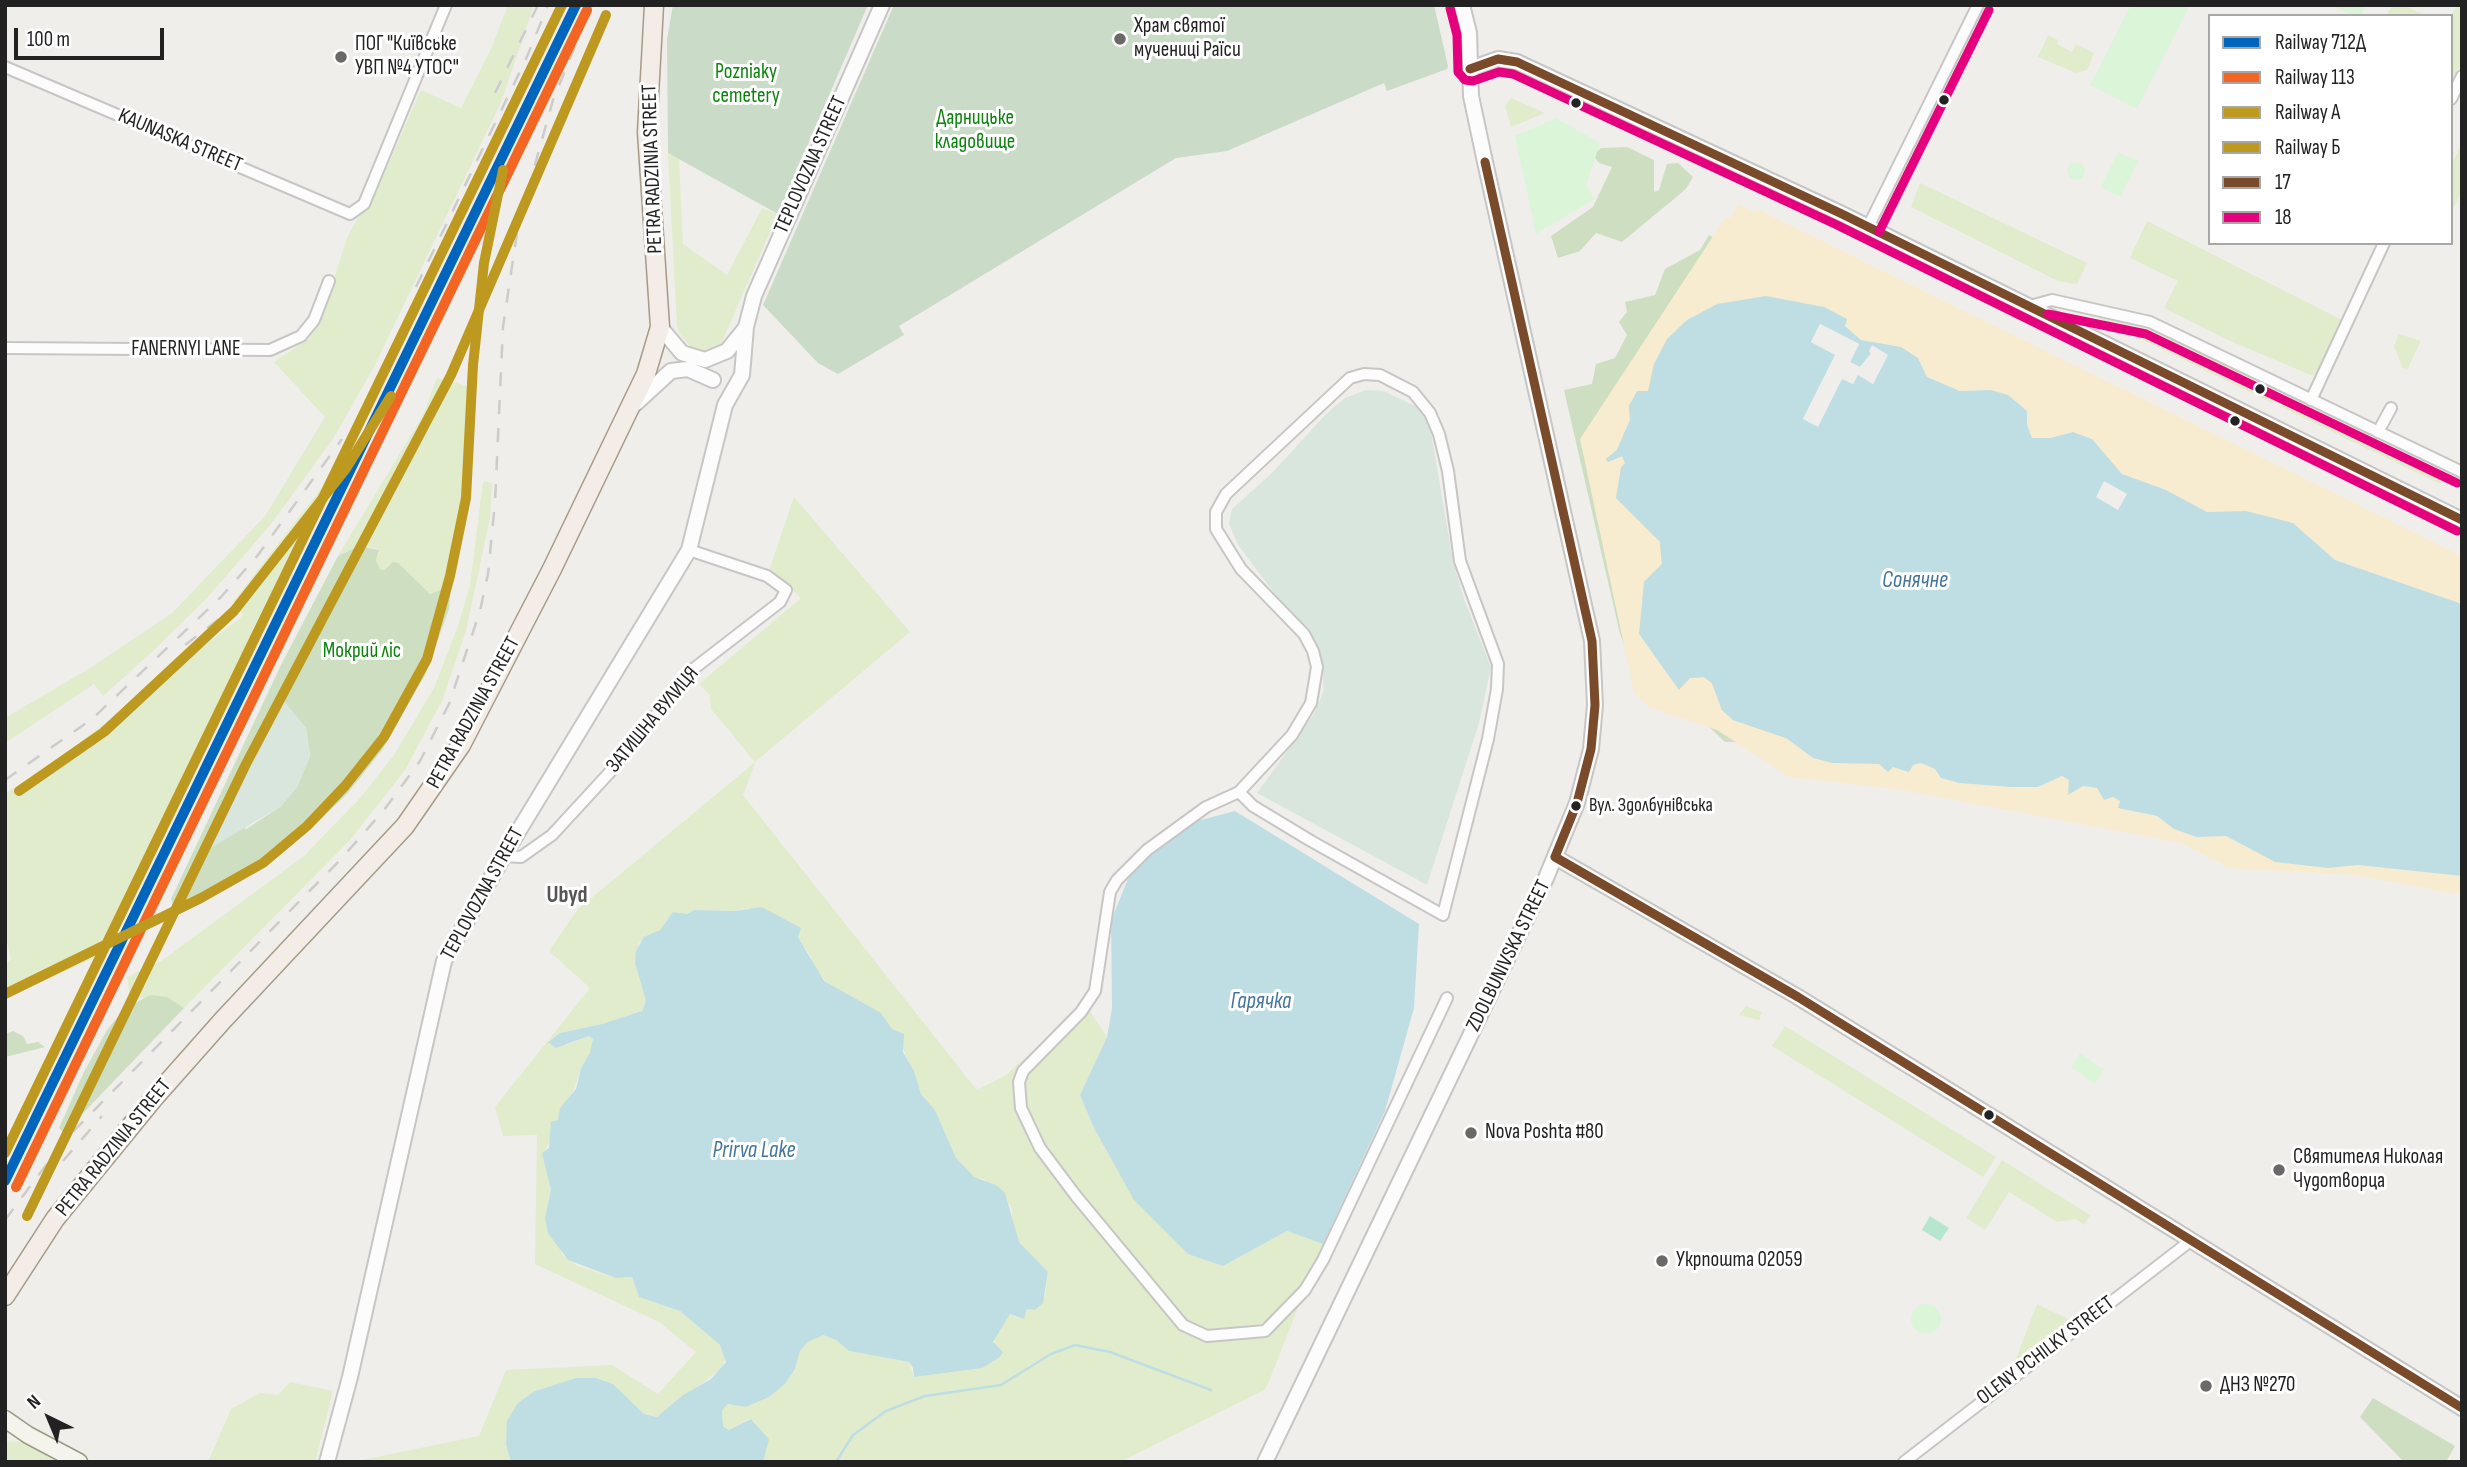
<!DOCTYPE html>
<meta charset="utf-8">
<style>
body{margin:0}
#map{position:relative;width:2467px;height:1467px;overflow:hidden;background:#f0eeeb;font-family:"Sofia Sans Condensed",sans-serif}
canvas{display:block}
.frame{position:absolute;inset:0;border:7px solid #222;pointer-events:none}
.legend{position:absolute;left:2208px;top:14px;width:245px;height:231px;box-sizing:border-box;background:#fff;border:2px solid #a7a7a7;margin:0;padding:9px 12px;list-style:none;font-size:21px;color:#222}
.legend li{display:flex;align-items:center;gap:14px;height:35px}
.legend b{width:35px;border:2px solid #a7a7a7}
.north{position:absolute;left:14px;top:1383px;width:70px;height:70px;-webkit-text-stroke:5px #fff;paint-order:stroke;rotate:317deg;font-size:19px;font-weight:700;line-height:28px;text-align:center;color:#222}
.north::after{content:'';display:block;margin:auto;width:24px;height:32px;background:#222;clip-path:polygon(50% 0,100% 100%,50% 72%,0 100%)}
.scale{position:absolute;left:14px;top:28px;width:150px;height:32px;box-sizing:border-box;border:4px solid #222;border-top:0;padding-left:9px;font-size:21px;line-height:24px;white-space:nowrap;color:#222;-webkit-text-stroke:5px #fff;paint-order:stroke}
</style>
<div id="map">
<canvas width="2467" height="1467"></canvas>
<div class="frame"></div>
<ul class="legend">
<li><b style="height:9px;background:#0065bd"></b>Railway 712Д</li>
<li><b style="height:9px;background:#f26522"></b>Railway 113</li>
<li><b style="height:9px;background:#bd9a1f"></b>Railway A</li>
<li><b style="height:9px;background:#bd9a1f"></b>Railway Б</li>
<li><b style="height:9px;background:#7a4b2a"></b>17</li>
<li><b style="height:9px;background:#e5007d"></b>18</li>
</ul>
<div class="north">N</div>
<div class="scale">100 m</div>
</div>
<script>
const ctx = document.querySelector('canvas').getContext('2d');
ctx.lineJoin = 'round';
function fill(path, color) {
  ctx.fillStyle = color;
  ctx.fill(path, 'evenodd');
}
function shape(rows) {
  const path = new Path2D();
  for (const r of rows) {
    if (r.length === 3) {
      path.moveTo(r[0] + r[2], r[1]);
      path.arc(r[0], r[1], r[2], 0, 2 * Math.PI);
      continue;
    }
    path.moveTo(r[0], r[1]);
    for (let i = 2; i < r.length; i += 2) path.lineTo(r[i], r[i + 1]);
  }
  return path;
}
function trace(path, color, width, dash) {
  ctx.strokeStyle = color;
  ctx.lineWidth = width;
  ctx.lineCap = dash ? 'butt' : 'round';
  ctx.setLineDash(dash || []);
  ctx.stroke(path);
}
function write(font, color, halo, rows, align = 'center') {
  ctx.font = font + ' "Sofia Sans Condensed",sans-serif';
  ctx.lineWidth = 6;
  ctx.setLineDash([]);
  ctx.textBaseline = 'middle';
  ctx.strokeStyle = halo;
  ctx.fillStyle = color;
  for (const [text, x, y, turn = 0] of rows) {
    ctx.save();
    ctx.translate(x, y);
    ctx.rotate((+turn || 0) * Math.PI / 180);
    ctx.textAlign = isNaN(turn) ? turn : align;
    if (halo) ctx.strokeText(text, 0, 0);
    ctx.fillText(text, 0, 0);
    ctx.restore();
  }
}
fill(shape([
 [508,5,534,5,502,100,374,367,333,439,271,524,207,598,152,652,103,696,94,684,5,743,5,718,90,668,172,613,265,516,325,417,274,362,309,339,320,322,347,238,359,216,371,204,421,90,461,108,491,49],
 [2393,5,2403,5,2427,16,2386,16],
 [2457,5,2462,5,2462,61,2451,83,2451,16],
 [2048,35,2058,40,2057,44,2072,52,2076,44,2094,53,2087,70,2076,73,2038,57],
 [1511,98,1545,113,1511,127,1505,106],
 [2462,143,2462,190,2454,207,2451,206,2451,165],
 [668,153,679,159,683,244,727,275,762,208,778,214,721,344,711,350,702,352,692,348,679,333,677,326],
 [1920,183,2087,263,2077,284,2058,281,1911,207],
 [2147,221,2342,320,2317,372,2313,376,2228,340,2164,308,2178,281,2130,258],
 [2096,317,2150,330,2278,391,2272,403],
 [2399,334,2421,341,2407,370,2402,367,2394,346],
 [437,378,475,388,466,495,451,586,432,595,389,564,383,571,380,569,376,561,380,552,376,548,359,546,338,556,423,415],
 [2286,395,2446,473,2440,484,2281,407],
 [483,481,492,483,490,518,466,631,442,701,405,770,350,840,184,1008,167,997,141,998,131,1004,127,977,160,962,304,856,361,797,394,755,434,688,458,626,470,585],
 [323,486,325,487,94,958,5,999,5,965,11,959,5,934,5,794,60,758,240,618,243,614,233,602],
 [794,497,910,632,756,761,743,795,977,1090,1006,1075,1085,1004,1107,1037,1080,1095,1093,1126,1223,1266,1287,1231,1323,1244,1268,1384,1264,1390,1120,1462,763,1462,768,1439,754,1421,748,1419,730,1430,723,1426,722,1410,728,1404,746,1407,769,1397,785,1384,795,1369,800,1351,808,1342,822,1335,836,1340,849,1351,909,1362,914,1377,994,1344,995,1334,1010,1314,1018,1318,1026,1315,1027,1309,1035,1310,1045,1296,1048,1273,1019,1242,1014,1231,1011,1206,984,1179,974,1178,964,1169,956,1158,935,1110,921,1094,901,1043,881,1013,833,989,815,970,811,957,798,937,748,908,735,911,694,910,687,914,673,912,660,930,639,943,635,963,646,1001,642,1011,602,1024,560,1033,548,1041,567,1045,589,1036,593,1039,591,1053,581,1068,572,1095,564,1104,546,1150,551,1194,548,1200,562,1255,578,1266,616,1278,632,1277,639,1297,680,1311,720,1345,726,1356,722,1368,657,1417,644,1414,613,1384,596,1378,576,1378,535,1391,506,1445,511,1462,352,1462,479,1436,506,1370,612,1365,658,1394,696,1352,659,1322,535,1264,537,1135,503,1136,495,1107,590,988,549,951,577,910,755,762,711,709,710,695,699,684,801,598,769,571],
 [1746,1006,1762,1012,1759,1020,1739,1015],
 [1785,1026,1996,1157,1983,1177,1772,1046],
 [2002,1160,2090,1215,2084,1225,2076,1219,2057,1222,2009,1192,1985,1230,1966,1218],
 [2037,1304,2070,1320,2014,1364],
 [290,1382,333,1391,315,1462,208,1462,231,1409,260,1393,278,1395],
 [5,1441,23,1442,60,1462,5,1462]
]), '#e0eccb');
fill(shape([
 [1627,147,1654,160,1654,192,1659,190,1667,164,1678,163,1693,177,1686,189,1622,242,1596,233,1580,251,1558,258,1551,236,1593,207,1612,167,1599,163,1593,155,1601,148],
 [1709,235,1759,265,1801,740,1725,742,1702,720,1643,692,1620,634,1564,390,1592,384,1596,364,1615,358,1627,335,1619,322,1627,312,1625,302,1655,295,1665,269,1700,250],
 [359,546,379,550,376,561,380,569,384,570,393,562,398,563,430,594,451,586,449,609,425,675,382,750,347,794,317,823,200,900,186,906,173,905,171,899,281,665,338,556],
 [278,695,306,728,310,756,297,787,281,806,245,830],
 [150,995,167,997,184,1008,64,1133,59,1128,84,1072,107,1030,124,1009],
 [13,1031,23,1036,27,1044,38,1042,45,1047,5,1057,5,1034],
 [2373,1398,2455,1446,2446,1462,2404,1462,2360,1417]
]), '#cddec1');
fill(shape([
 [1366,390,1384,391,1417,407,1430,426,1453,562,1464,599,1491,667,1479,723,1427,885,1257,793,1314,714,1324,690,1321,655,1238,545,1229,524,1232,509,1272,473,1326,414,1345,398],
 [278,694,306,728,310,756,297,787,281,806,201,854]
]), '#d9e6dd');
fill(shape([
 [1738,204,1755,213,1757,209,2462,556,2462,604,2335,560,2293,523,2246,511,2207,512,2166,490,2122,474,2091,438,2073,432,2050,438,2031,438,2027,425,2027,411,1991,390,1960,391,1927,377,1918,358,1901,347,1861,340,1845,326,1846,319,1654,364,1648,391,1629,405,1630,420,1617,450,1606,459,1608,462,1622,456,1625,463,1616,498,1660,541,1662,564,1644,582,1678,689,1690,678,1704,677,1712,683,1722,710,1733,720,1786,738,1813,758,1879,764,1888,771,1893,766,1903,768,1921,763,1935,769,1941,778,1959,783,2038,787,2062,776,2083,786,2097,788,2121,801,2118,808,2158,817,2174,829,2196,837,2226,836,2257,852,2310,866,2358,865,2462,876,2462,895,2355,875,2230,868,2181,843,1896,789,1789,777,1717,730,1648,707,1642,701,1634,692,1580,439,1725,218,1731,218]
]), '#f8ecd0');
fill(shape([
 [673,5,868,5,778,214,668,153,667,39],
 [894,5,1434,5,1448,66,1447,69,1387,91,1384,83,1227,151,1176,158,899,326,904,335,838,374,818,363,763,305]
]), '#cadbc8');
fill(shape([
 [2131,5,2190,5,2137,109,2090,85],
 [2331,5,2366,5,2361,16,2354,16],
 [1556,118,1600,143,1586,186,1595,199,1536,234,1515,136],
 [2118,152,2138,161,2120,197,2101,187],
 [2076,171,9],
 [2080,1053,2104,1070,2095,1084,2071,1067],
 [1926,1319,15]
]), '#daf5d8');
fill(shape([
 [1930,1216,1949,1228,1940,1241,1922,1230]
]), '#b7e6ce');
fill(shape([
 [1766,296,1824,307,1847,319,1845,326,1861,340,1901,347,1918,358,1927,377,1960,391,1991,390,2008,395,2027,411,2027,425,2032,438,2050,438,2073,432,2092,439,2122,474,2166,490,2207,512,2246,511,2293,523,2335,560,2462,604,2462,876,2358,865,2328,868,2275,862,2226,836,2196,837,2174,829,2157,816,2118,808,2120,801,2113,797,2104,800,2097,788,2083,786,2068,795,2069,780,2062,776,2038,787,2011,787,1959,783,1941,778,1935,769,1921,763,1913,765,1909,772,1893,767,1888,772,1879,764,1832,763,1813,758,1786,738,1733,720,1722,710,1712,683,1704,677,1690,678,1679,690,1639,634,1644,582,1662,564,1660,542,1616,498,1621,467,1625,463,1622,456,1608,462,1606,459,1617,450,1630,420,1629,406,1637,391,1649,391,1654,364,1667,339,1687,320,1717,304],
 [1820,324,1859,344,1850,362,1860,367,1871,353,1872,346,1887,355,1873,384,1858,374,1853,384,1842,378,1818,426,1803,419,1836,354,1811,342],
 [2104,481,2127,494,2118,510,2096,497],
 [1235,811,1419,924,1414,1008,1385,1111,1323,1244,1287,1231,1223,1266,1188,1254,1134,1200,1093,1126,1080,1095,1107,1037,1112,1008,1111,921,1129,876,1160,846,1197,821],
 [762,907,801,928,798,937,824,981,881,1013,892,1029,904,1034,903,1052,914,1071,921,1094,935,1110,956,1158,974,1177,996,1185,1005,1193,1019,1242,1048,1272,1043,1303,1035,1310,1027,1309,1024,1319,1010,1314,993,1342,1003,1352,1000,1357,982,1368,914,1377,913,1368,909,1362,849,1351,836,1340,823,1335,808,1342,800,1351,795,1369,785,1384,769,1397,746,1407,728,1404,722,1410,723,1426,729,1430,751,1419,769,1439,763,1462,511,1462,506,1445,507,1421,518,1403,535,1391,576,1378,596,1378,613,1384,644,1414,657,1417,683,1395,711,1379,726,1362,720,1345,680,1311,639,1297,632,1277,616,1278,568,1260,548,1233,545,1218,551,1190,542,1153,549,1148,551,1122,558,1120,560,1108,576,1089,581,1068,590,1053,593,1039,589,1036,556,1048,548,1042,560,1033,602,1024,642,1011,646,1001,635,963,636,951,644,937,660,930,673,912,687,914,694,910,735,911]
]), '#bfdee3');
fill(shape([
 [1820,324,1859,344,1850,362,1860,367,1871,354,1869,351,1872,345,1888,355,1873,384,1858,375,1853,384,1842,379,1818,427,1803,419,1835,355,1811,342],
 [1821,329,1854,345,1846,363,1859,370,1866,368,1874,351,1883,356,1872,379,1858,371,1851,379,1840,376,1816,422,1807,417,1839,355,1815,340]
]), '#f0eeeb');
trace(shape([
 [836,1462,853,1435,886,1411,925,1396,1001,1385,1051,1354,1075,1345,1110,1352,1211,1390]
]), '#bfdee3', 2.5);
const minor = shape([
 [5,67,350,214,364,204,446,5],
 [2451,99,2462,76],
 [1868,227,1978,5],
 [2030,306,2052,300,2150,322,2462,472],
 [5,348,270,350,301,336,314,320,329,281],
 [2311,400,2384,243],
 [2378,432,2391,408],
 [1239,792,1253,806,1311,841,1443,915,1488,739,1497,689,1498,664,1460,561,1448,471,1439,434,1430,413,1413,392,1380,375,1364,374,1350,378,1226,494,1216,512,1216,529,1241,569,1304,634,1313,651,1317,667,1311,703,1292,735,1239,792,1206,807,1147,850,1117,880,1110,892,1095,991,1081,1012,1023,1071,1019,1082,1021,1108,1040,1148,1076,1196,1183,1325,1207,1336,1265,1331,1305,1290,1323,1260,1447,998],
 [503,856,521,857,552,835,610,772,692,670,780,602,786,590,767,576,689,550],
 [1904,1462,2189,1242]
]);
const tertiary = shape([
 [1470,69,1498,59,1517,62,1842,214,2462,520],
 [660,327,682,353,705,360,727,351,744,330],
 [635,404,671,371,688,369,713,380],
 [1555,857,1798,997,2462,1408],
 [327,1462,350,1377,444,961,507,850,689,550,725,405,742,375,746,327,754,296,882,5],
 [1265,1462,1546,878,1577,803,1591,749,1595,705,1592,641,1485,162,1471,96,1469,33,1462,5]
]);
const secondary = shape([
 [5,1419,28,1435,79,1462]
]);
const primary = shape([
 [5,1296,55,1219,153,1099,223,1020,405,826,461,745,552,569,646,374,660,327,647,132,654,5]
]);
trace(minor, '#c7c6c5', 14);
trace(tertiary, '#c7c6c5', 18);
trace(secondary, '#9a9a82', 19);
trace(primary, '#a79a86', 21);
trace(minor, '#fdfcfc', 10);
trace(tertiary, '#fdfcfc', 14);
trace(secondary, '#f4f4ed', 16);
trace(primary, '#f3ece7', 18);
trace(shape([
 [548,30,560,5],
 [495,93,538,5],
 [416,287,526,59,548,5],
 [185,645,232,609],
 [5,780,92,719,221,597,258,555,342,439],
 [5,1150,428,279],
 [63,1161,102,1116],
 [5,1220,64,1141,341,859,384,810,420,761,449,704,480,611,488,574,495,502,503,327,518,226,553,100,592,5]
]), '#ccc', 2.5, [14, 14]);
trace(shape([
 [1470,69,1498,59,1517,62,1842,214,2462,520],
 [1485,162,1592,641,1595,705,1591,749,1577,803,1555,857,1798,997,2462,1408]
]), '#7a4b2a', 9);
trace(shape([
 [1450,8,1457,35,1458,72,1465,80,1473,81,1499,72,1513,74,1837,225,2457,531],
 [1879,232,1989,10],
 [2048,314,2146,334,2457,483]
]), '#e5007d', 9);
trace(shape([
 [5,1181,576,5]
]), '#0065bd', 10);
trace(shape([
 [16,1187,587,10]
]), '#f26522', 10);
trace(shape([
 [5,994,201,898,263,863,307,826,345,786,384,737,427,659,450,576,466,498,473,365,484,263,503,170],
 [5,1153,562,5]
]), '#bd9a1f', 10);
trace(shape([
 [19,791,104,732,234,611,345,470,391,396],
 [27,1216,246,764,451,375,606,15]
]), '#bd9a1f', 10);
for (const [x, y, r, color] of [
 [1120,39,7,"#6a6968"],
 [341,57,7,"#6a6968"],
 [1944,100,6,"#222"],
 [1576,103,6,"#222"],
 [2260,389,6,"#222"],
 [2235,421,6,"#222"],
 [1576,806,6,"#222"],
 [1989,1115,6,"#222"],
 [1471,1133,7,"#6a6968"],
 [2279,1170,7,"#6a6968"],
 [1662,1261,7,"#6a6968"],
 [2206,1386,7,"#6a6968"]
]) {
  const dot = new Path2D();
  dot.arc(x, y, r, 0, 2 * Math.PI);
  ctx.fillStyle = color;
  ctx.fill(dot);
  trace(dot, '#fff', 2.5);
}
write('19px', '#222', '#fff', [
 ["Вул. Здолбунівська",1589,806]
], 'left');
write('21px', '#222', '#fff', [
 ["Храм святої",1134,27],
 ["мучениці Раїси",1134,51],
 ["ПОГ \"Київське",355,45],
 ["УВП №4 УТОС\"",355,69],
 ["Nova Poshta #80",1485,1133],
 ["Святителя Николая",2293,1158],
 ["Чудотворца",2293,1182],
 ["Укрпошта 02059",1676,1261],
 ["ДНЗ №270",2220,1386]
], 'left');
write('21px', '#0c830d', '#fff', [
 ["Pozniaky",746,73],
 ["cemetery",746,97],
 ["Дарницьке",975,119],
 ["кладовище",975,143],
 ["Мокрий ліс",362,652]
]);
write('21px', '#222', '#fff', [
 ["KAUNASKA STREET",180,141,23],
 ["TEPLOVOZNA STREET",811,165,-66],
 ["PETRA RADZINIA STREET",653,169,-92],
 ["FANERNYI LANE",186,350],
 ["PETRA RADZINIA STREET",474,713,-61],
 ["ЗАТИШНА ВУЛИЦЯ",653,720,-50],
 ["TEPLOVOZNA STREET",483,894,-61],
 ["ZDOLBUNIVSKA STREET",1509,956,-64],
 ["PETRA RADZINIA STREET",114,1148,-51],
 ["OLENY PCHILKY STREET",2046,1351,-37]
]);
write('italic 23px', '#44769b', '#fff', [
 ["Сонячне",1915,581],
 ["Гарячка",1261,1002],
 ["Prirva Lake",754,1151]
]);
write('bold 23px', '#555', '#fff', [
 ["Ubyd",567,896]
]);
</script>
